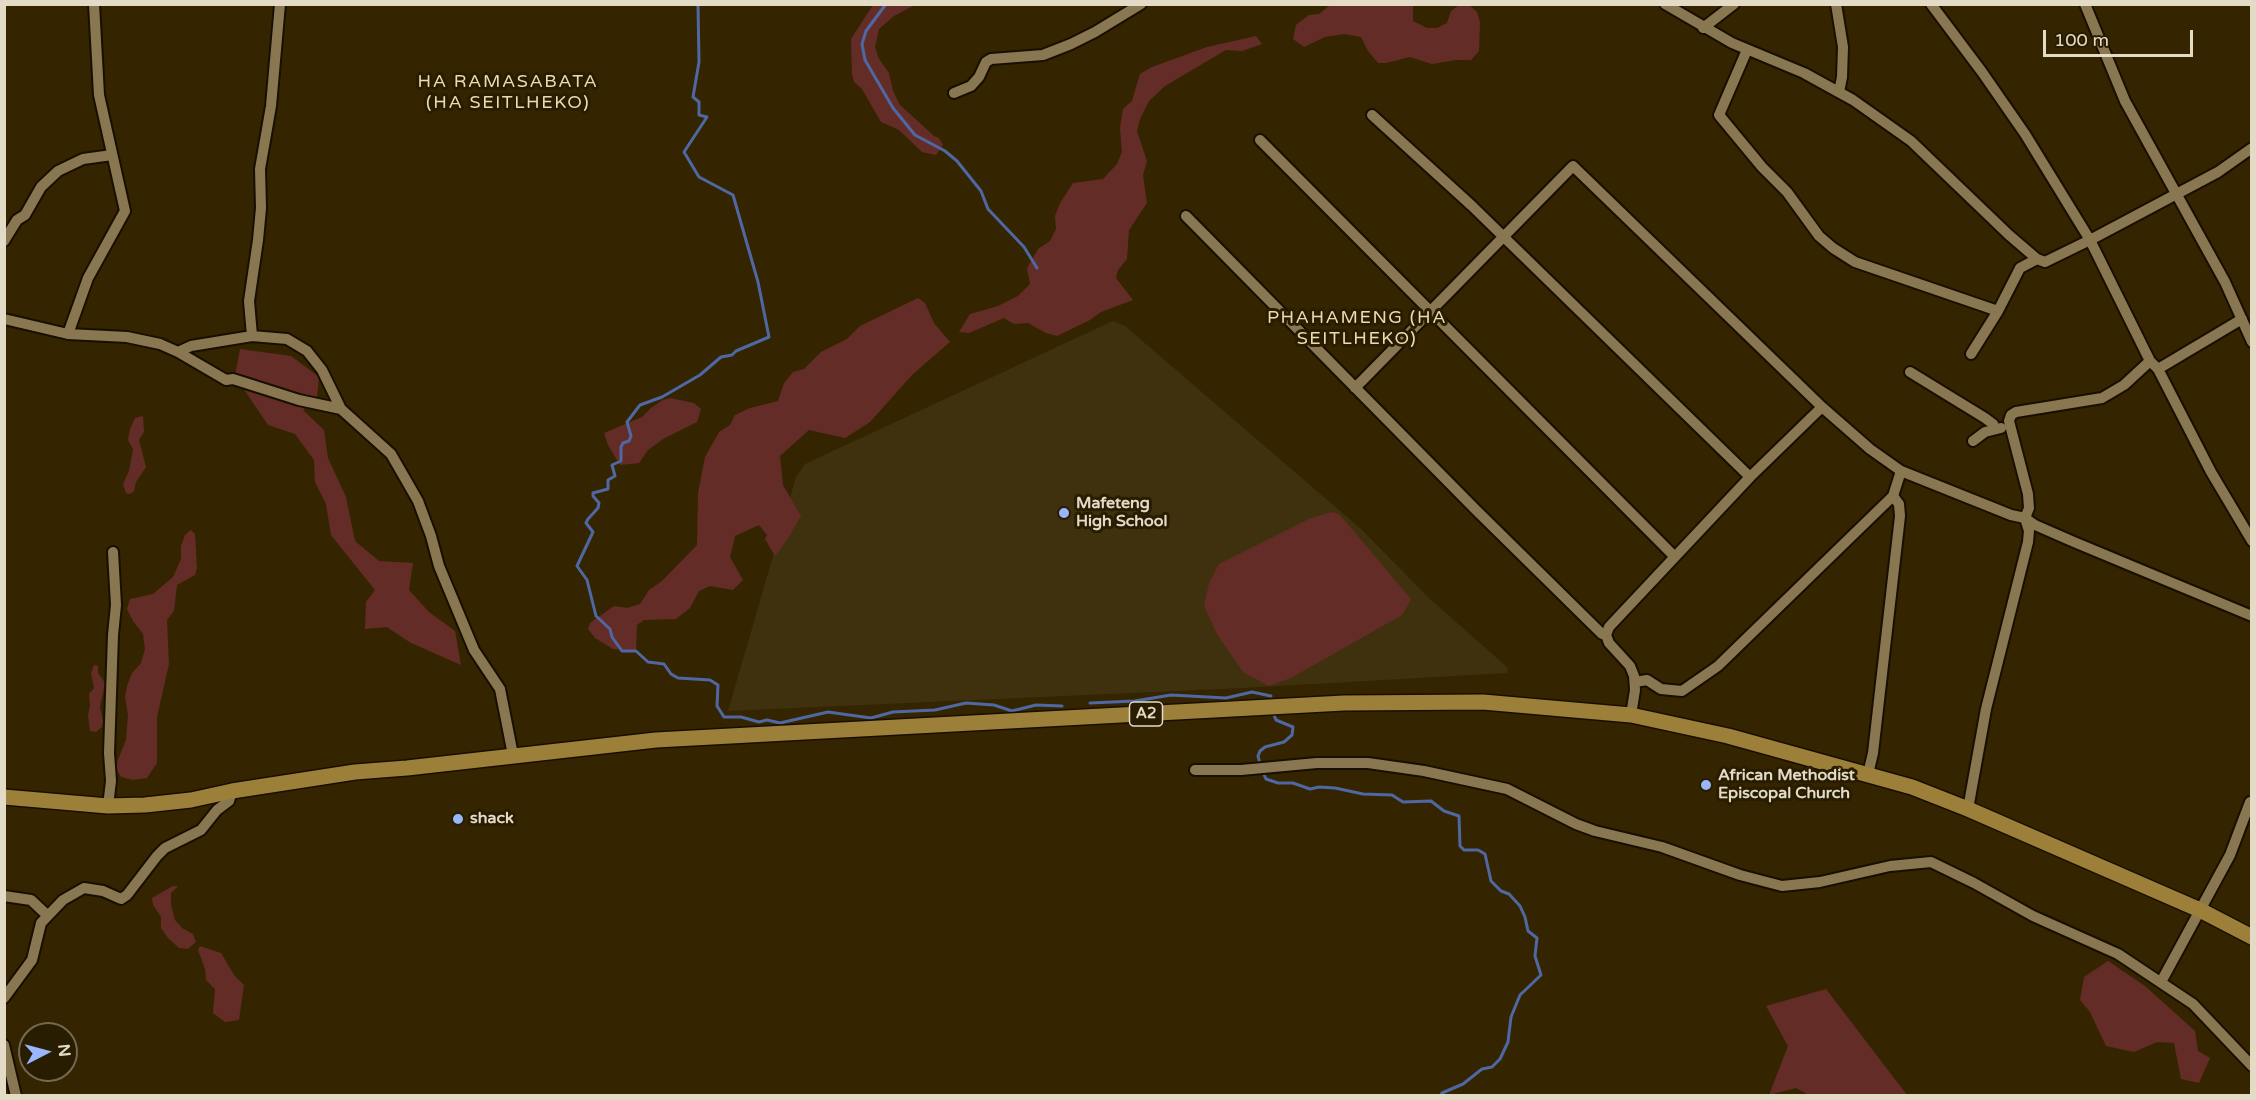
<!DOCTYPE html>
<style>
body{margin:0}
#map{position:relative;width:2256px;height:1100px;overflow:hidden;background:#342500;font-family:"Varela Round",sans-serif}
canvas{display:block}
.frame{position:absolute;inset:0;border:6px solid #e4dbc7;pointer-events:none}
.north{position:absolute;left:18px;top:1022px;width:60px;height:60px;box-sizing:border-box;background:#281c01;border:2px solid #736850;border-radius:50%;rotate:84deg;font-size:16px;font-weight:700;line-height:24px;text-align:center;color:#e4dbc7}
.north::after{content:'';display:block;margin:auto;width:21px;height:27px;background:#98b5fd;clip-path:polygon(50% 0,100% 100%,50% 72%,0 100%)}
.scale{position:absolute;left:2043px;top:30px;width:150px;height:27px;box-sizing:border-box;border:3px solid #e4dbc7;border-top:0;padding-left:8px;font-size:18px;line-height:21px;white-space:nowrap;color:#e4dbc7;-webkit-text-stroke:4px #281c01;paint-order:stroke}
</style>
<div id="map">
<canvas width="2256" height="1100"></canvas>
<div class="frame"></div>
<div class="north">N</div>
<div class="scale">100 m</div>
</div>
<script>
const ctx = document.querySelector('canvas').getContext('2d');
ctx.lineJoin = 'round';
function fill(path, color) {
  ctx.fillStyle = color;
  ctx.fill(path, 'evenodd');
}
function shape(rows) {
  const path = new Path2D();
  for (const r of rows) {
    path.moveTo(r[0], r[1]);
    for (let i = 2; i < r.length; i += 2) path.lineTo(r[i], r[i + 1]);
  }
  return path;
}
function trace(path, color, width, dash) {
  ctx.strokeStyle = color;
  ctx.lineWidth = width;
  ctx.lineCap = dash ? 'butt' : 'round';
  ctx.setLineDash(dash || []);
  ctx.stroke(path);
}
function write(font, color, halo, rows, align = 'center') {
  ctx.font = font + ' "Varela Round",sans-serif';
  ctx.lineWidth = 6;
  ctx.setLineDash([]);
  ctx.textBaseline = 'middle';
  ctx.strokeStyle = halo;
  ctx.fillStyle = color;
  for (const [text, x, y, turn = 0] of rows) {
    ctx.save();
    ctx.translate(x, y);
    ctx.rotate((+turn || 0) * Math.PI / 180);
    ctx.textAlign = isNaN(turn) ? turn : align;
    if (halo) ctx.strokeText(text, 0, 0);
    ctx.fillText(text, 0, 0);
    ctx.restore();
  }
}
fill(shape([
 [1113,321,1125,326,1361,529,1429,598,1508,668,1507,673,1243,688,728,711,796,477,805,464]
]), '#3f310e');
fill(shape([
 [873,5,915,5,894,16,879,29,875,47,879,59,889,73,893,91,900,105,934,136,939,138,943,145,936,155,922,152,899,130,881,122,862,89,854,82,852,75,851,39],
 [1330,5,1413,5,1413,21,1427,28,1437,28,1447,23,1451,11,1459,5,1469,5,1477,12,1480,22,1479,51,1471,60,1456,60,1432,64,1410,57,1386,63,1378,63,1368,51,1361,37,1344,34,1325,37,1304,47,1293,39,1296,25,1309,15,1319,14],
 [1256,36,1262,44,1242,51,1226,50,1165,86,1149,101,1140,119,1137,131,1147,161,1143,175,1147,203,1129,230,1127,259,1118,270,1116,278,1133,300,1101,312,1090,320,1057,336,1046,333,1028,323,1014,324,1004,318,969,333,959,332,970,314,998,306,1018,296,1030,284,1027,268,1038,249,1050,241,1056,229,1055,216,1060,203,1073,183,1103,179,1117,164,1122,152,1120,128,1123,109,1132,101,1140,74,1152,67,1207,47],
 [918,298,925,303,934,323,950,342,913,374,870,422,845,438,809,430,780,456,783,485,801,516,789,537,775,556,765,539,767,535,759,525,735,536,730,557,743,580,733,590,710,586,699,591,690,608,676,619,644,620,637,625,636,651,613,649,595,638,588,629,590,623,614,606,627,608,640,604,649,590,662,581,697,545,698,493,705,457,719,432,730,425,735,415,750,408,778,401,784,383,793,372,804,369,821,352,847,339,860,326],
 [240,349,291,356,319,377,317,397,303,410,324,430,328,458,346,497,355,541,379,561,413,563,409,590,429,612,455,631,461,665,411,643,387,627,365,629,366,602,375,590,331,535,326,504,315,482,314,460,295,434,268,425,235,376],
 [670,398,694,403,701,409,697,422,663,439,648,450,639,463,620,465,608,445,604,433,642,417,651,408,663,400],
 [143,416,144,432,139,440,146,467,136,482,134,491,130,494,126,493,123,484,129,471,133,449,128,440,130,429,135,418],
 [1331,512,1339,514,1411,599,1402,615,1291,678,1269,686,1243,672,1217,634,1204,606,1209,583,1219,564,1309,519],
 [191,530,195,534,197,568,195,575,177,585,174,611,167,620,169,664,157,717,157,763,147,778,133,780,121,777,115,767,126,740,128,715,125,697,127,686,132,673,141,663,145,649,143,634,133,621,127,609,130,599,153,594,173,577,181,559,181,546,185,535],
 [94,665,98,666,98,673,105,683,100,707,103,721,102,727,96,732,90,731,88,715,90,706,89,694,94,688,91,673],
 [173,886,178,886,171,893,171,905,175,920,182,928,193,934,196,942,188,949,179,948,168,938,161,928,161,917,153,905,152,898],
 [200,946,221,953,234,975,244,985,239,1020,225,1022,213,1013,215,989,206,980,205,969,198,950],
 [2108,961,2145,986,2195,1031,2198,1051,2210,1058,2199,1083,2181,1079,2174,1043,2157,1042,2134,1052,2106,1046,2090,1012,2080,1000,2084,977],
 [1826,989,1907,1095,1809,1095,1796,1088,1769,1095,1788,1046,1766,1006]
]), '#642c27');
trace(shape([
 [698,4,699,62,693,97,699,102,699,115,707,117,684,152,699,177,733,195,758,282,769,337,736,351,732,355,721,357,700,375,662,397,640,405,627,422,631,436,629,441,623,443,621,447,621,461,612,465,615,476,608,480,608,489,593,493,593,496,599,503,598,508,588,519,586,523,593,532,577,566,587,580,596,616,610,629,612,637,622,651,636,651,648,662,664,664,671,674,678,678,710,680,718,685,717,706,724,717,741,717,759,722,767,720,780,723,828,712,871,718,893,712,935,710,966,703,994,705,1012,711,1036,705,1062,706],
 [886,4,866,31,862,44,865,60,893,108,915,135,945,151,957,161,981,191,988,209,1024,247,1037,268],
 [1090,703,1135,701,1171,695,1226,698,1252,692,1271,696],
 [1274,715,1276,720,1293,727,1292,735,1284,742,1265,747,1260,751,1258,756,1261,768,1266,779,1278,783,1293,783,1310,789,1319,787,1335,788,1363,794,1392,795,1403,802,1431,801,1444,811,1459,816,1460,846,1464,850,1478,850,1485,854,1491,881,1501,891,1509,894,1520,906,1525,917,1528,931,1537,938,1535,956,1541,975,1520,995,1511,1017,1508,1042,1500,1059,1492,1067,1482,1069,1463,1084,1442,1093,1440,1096]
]), '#4f67a2', 3);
const street = shape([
 [280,4,271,106,260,169,261,208,258,240,249,301,252,336,287,339,307,351,322,370,341,409],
 [1665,4,1732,43,1804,73,1853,100,1911,141,2009,235,2037,259,2045,262,2090,240,2025,134,1982,72,1931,4],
 [1836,4,1843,47,1842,77,1839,92],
 [2085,4,2125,101,2225,282,2252,342],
 [1703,28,1734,4],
 [1747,50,1719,115,1762,167,1787,192,1819,236,1833,248,1855,262,1998,311,2020,268,2037,259],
 [954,93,971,86,979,77,986,62,991,59,1043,55,1071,44,1095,32,1141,4],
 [1372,115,1472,206,1750,477],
 [1260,140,1674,556],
 [2252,148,2218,172,2090,240,2150,361,2158,369,2211,472,2252,541],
 [1186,216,1476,510,1602,634,1606,635],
 [4,241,17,220,25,215,41,187,58,171,83,159,112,155],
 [4,319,68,334,127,337,160,344,178,352,191,346,252,336],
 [68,334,88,278,125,211,99,95,94,4],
 [178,352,226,380,233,379,299,400,341,409,391,454,418,501,431,536,439,566,474,650,500,689,513,755],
 [1971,354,1998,311],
 [2158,369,2242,319],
 [1910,372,1985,418,1993,424,1995,428],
 [1355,388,1573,166,1822,407],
 [1973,441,1985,432,2001,428],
 [2025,518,2035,525,2074,542,2252,616],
 [1635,682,1647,680,1661,689,1682,691,1718,666,1893,496,1901,471],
 [1631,715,1635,690,1634,676,1630,666,1609,643,1606,635,1609,627,1750,477,1822,407,1870,449,1901,471,2011,515,2025,518,2029,508,2028,494,2009,421,2011,415,2016,412,2102,398,2124,385,2150,361],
 [1195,770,1241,770,1317,763,1368,763,1424,771,1507,789,1576,824,1595,831,1662,847,1740,875,1782,886,1820,882,1890,866,1931,862,1974,883,2033,916,2118,954,2193,1004,2252,1066],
 [1868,774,1873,753,1900,516,1899,504,1893,496],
 [108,806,111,781,109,753,113,635,116,605,113,552],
 [1968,809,1986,709,2028,542,2029,531,2025,518],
 [4,896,31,900,47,915],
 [2161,982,2230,855,2250,802],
 [4,998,32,960,41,923,63,900,84,888,103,891,121,899,127,895,157,856,165,848,201,830,217,810,229,801,232,791],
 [4,1045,16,1096]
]);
const primary = shape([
 [4,797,108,806,145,805,191,800,232,791,355,772,407,768,656,740,1344,703,1483,702,1631,715,1728,736,1912,787,1968,809,2200,910,2252,937]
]);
trace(street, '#190f00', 14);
trace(primary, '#190f00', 18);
trace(street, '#887751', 10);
trace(primary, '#9c7f38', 15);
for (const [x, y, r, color] of [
 [1064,513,6,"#98b5fd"],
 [1706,785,6,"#98b5fd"],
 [458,819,6,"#98b5fd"]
]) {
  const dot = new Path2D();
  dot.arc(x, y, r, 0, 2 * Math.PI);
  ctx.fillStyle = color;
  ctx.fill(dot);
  trace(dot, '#281c01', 2);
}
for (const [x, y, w] of [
 [1146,714,33]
]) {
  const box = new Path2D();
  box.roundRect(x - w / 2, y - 12, w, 24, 4.5);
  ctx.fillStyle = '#281c01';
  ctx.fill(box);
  trace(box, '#e4dbc7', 1.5);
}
write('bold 15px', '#e4dbc7', null, [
 ["A2",1146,714]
]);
write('bold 16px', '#e4dbc7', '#281c01', [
 ["Mafeteng",1076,504],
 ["High School",1076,522],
 ["African Methodist",1718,776],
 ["Episcopal Church",1718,794],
 ["shack",470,819]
], 'left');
ctx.letterSpacing = '1.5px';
write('18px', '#ecdab0', '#281c01', [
 ["HA RAMASABATA",508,82],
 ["(HA SEITLHEKO)",508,103],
 ["PHAHAMENG (HA",1357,318],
 ["SEITLHEKO)",1357,339]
]);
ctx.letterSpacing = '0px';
</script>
